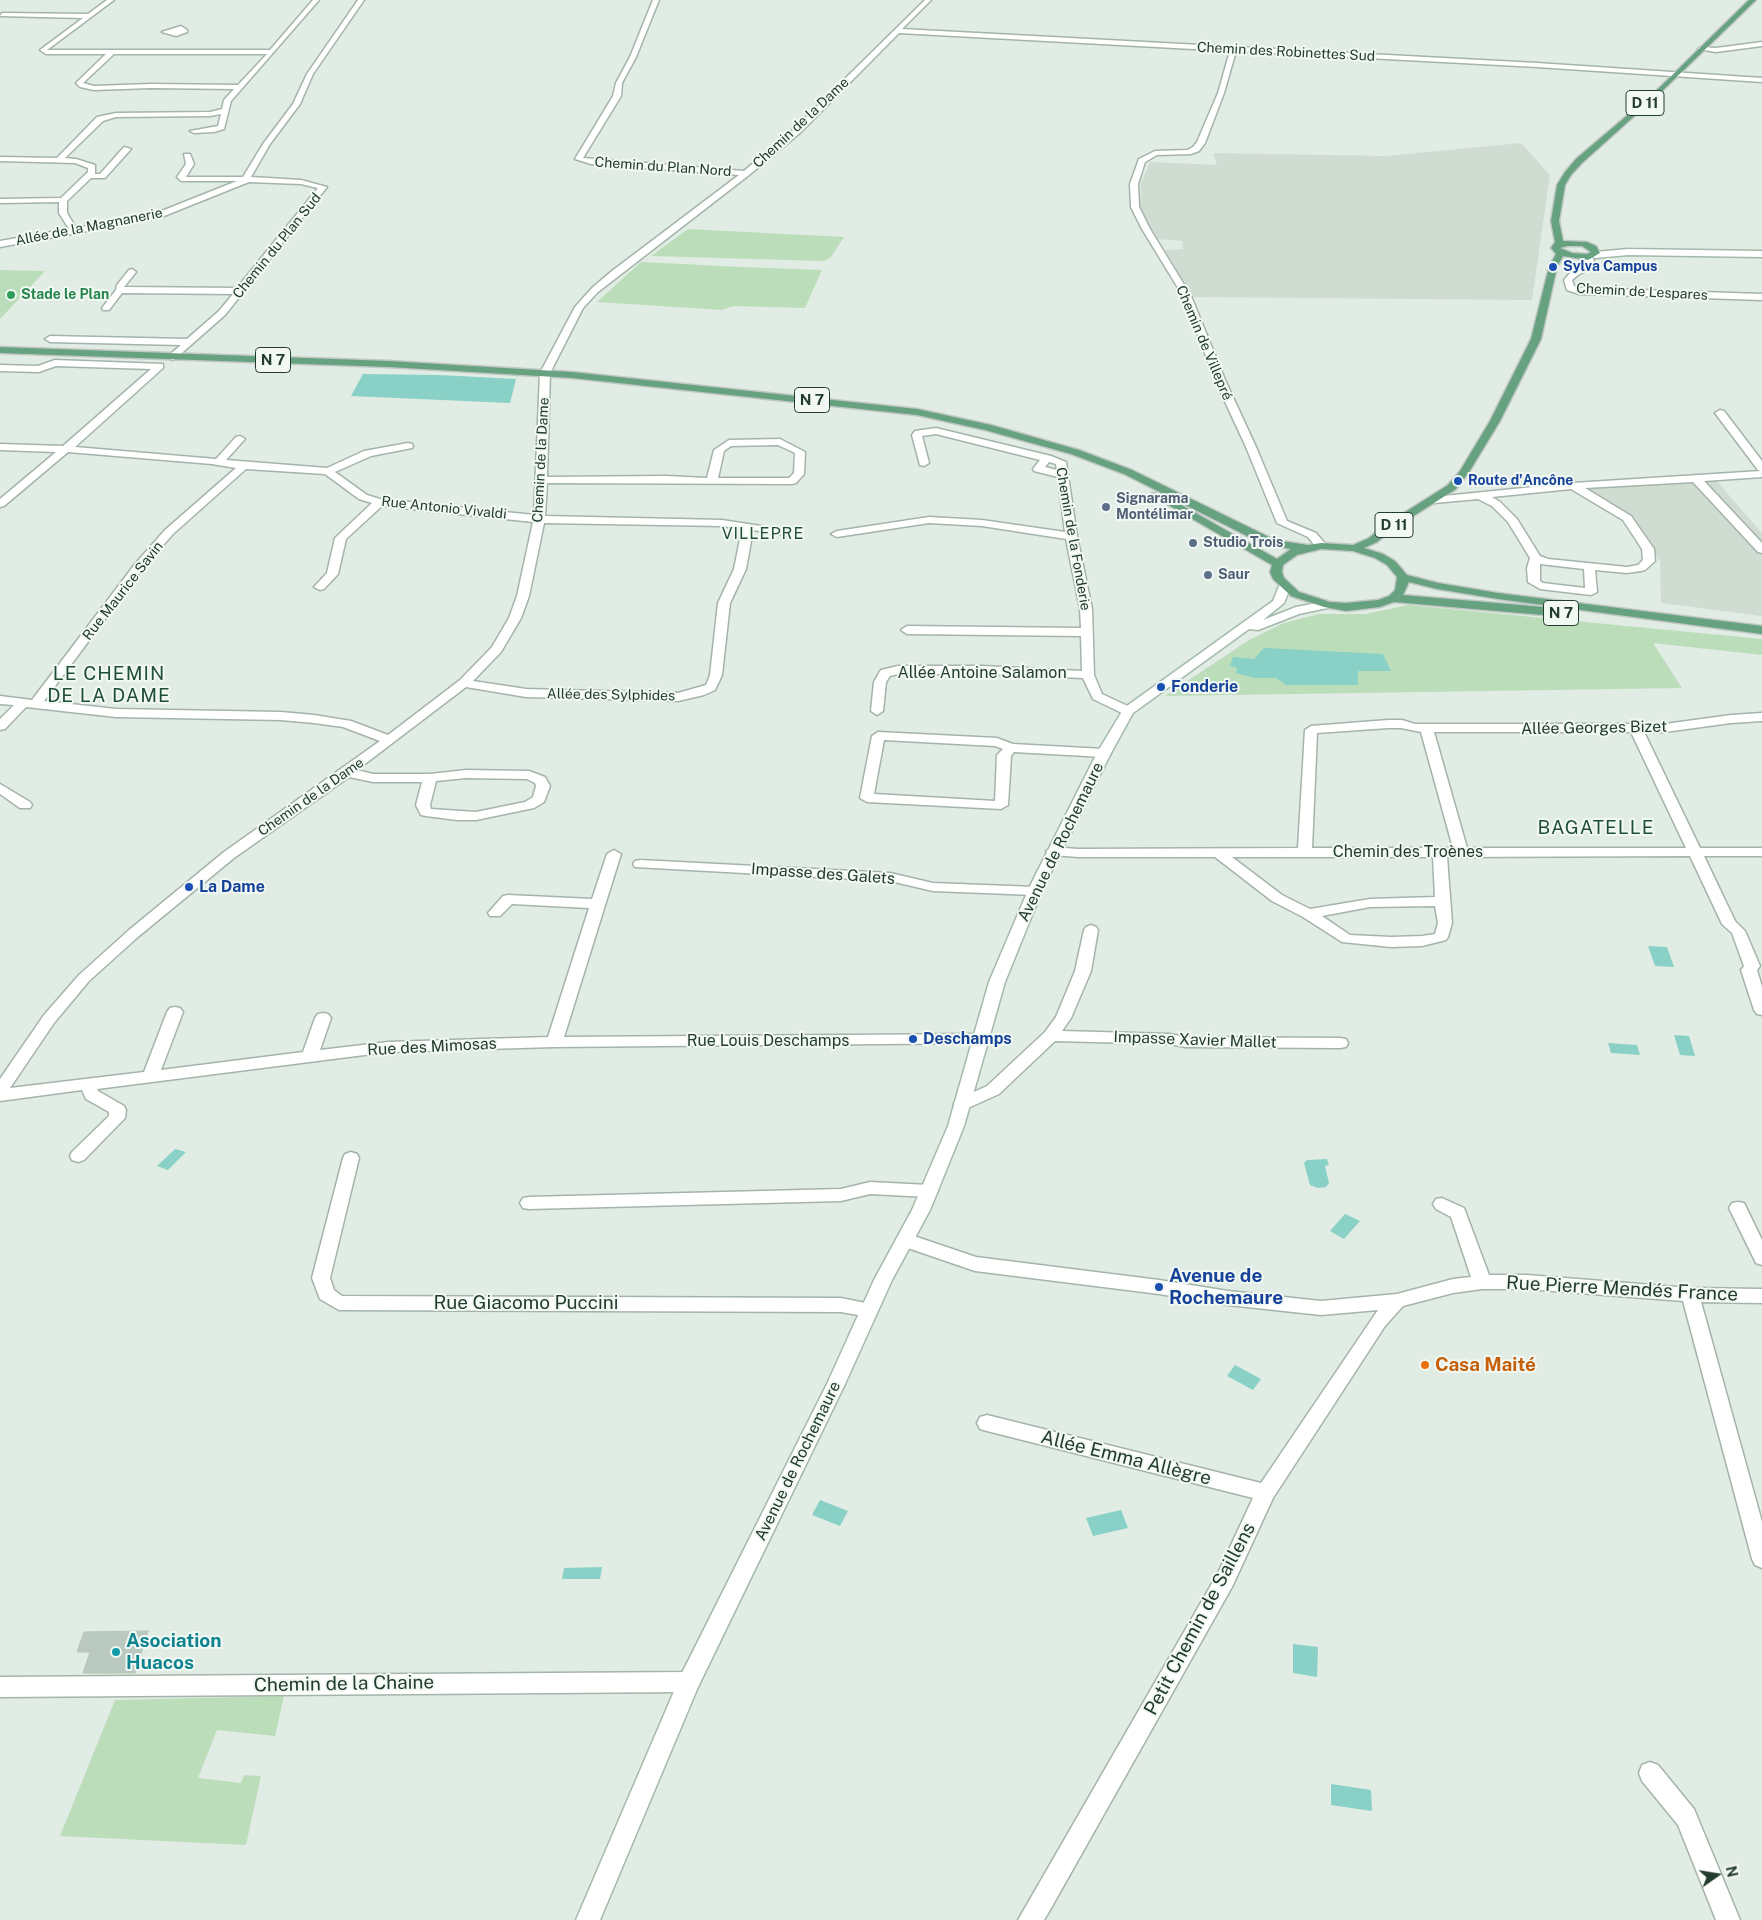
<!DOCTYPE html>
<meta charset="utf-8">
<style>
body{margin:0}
#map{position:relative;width:1762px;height:1920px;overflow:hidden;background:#e1ece4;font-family:"Public Sans",sans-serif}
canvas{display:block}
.north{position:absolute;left:1692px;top:1850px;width:50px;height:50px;-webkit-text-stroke:4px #f2f8f3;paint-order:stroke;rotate:77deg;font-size:14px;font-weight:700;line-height:20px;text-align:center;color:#223c2d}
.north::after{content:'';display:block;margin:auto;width:18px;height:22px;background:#223c2d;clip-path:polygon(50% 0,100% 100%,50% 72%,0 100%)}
</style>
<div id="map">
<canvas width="1762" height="1920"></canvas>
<div class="north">N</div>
</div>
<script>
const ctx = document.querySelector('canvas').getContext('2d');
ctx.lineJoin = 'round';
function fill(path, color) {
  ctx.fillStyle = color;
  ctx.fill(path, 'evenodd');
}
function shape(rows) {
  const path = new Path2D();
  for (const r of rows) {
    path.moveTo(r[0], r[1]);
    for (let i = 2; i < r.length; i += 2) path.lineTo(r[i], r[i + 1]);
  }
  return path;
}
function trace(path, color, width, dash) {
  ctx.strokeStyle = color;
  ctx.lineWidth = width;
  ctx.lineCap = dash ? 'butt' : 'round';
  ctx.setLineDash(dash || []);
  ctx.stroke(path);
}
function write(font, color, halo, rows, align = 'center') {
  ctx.font = font + ' "Public Sans",sans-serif';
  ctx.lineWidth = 4;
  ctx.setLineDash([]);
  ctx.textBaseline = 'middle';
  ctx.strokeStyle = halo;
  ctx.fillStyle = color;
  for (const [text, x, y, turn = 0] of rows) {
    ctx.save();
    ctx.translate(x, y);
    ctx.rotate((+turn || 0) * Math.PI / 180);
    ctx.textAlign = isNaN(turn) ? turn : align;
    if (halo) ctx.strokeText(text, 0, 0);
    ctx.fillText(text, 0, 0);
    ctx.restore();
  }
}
fill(shape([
 [1521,143,1550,175,1532,300,1193,297,1165,250,1183,249,1182,241,1158,239,1148,223,1140,206,1141,183,1150,162,1217,165,1213,153,1386,156],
 [1715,479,1762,533,1762,616,1661,603,1660,561,1631,517,1585,489]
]), '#d0dcd2');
fill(shape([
 [688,229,844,237,831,257,824,261,651,256],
 [641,262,742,267,822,270,805,308,733,306,722,310,597,302],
 [0,270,45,271,0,319],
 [1408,605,1762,639,1762,655,1653,643,1682,688,1165,696,1249,640,1284,623,1319,614,1366,614],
 [284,1696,275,1736,217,1730,198,1778,241,1783,244,1775,261,1776,246,1845,60,1836,115,1700]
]), '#bcddba');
fill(shape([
 [363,374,439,375,516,379,510,403,351,396],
 [1264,648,1383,654,1391,671,1358,671,1358,685,1286,685,1276,678,1254,678,1236,673,1237,668,1230,666,1233,657,1254,659],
 [1648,946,1667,947,1674,967,1655,966],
 [1674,1035,1689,1036,1695,1056,1680,1055],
 [1608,1043,1637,1045,1640,1055,1611,1053],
 [175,1149,186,1152,168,1170,157,1166],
 [1327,1159,1329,1165,1325,1166,1329,1183,1326,1187,1318,1188,1310,1185,1304,1163,1307,1160],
 [1345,1214,1360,1221,1344,1239,1330,1231],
 [1235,1365,1261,1379,1253,1390,1227,1376],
 [820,1500,848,1511,840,1526,812,1515],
 [1121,1510,1128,1528,1093,1536,1086,1518],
 [602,1567,600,1579,562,1579,564,1568],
 [1293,1644,1318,1647,1317,1677,1293,1673],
 [1331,1784,1371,1790,1372,1811,1331,1805]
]), '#89d1c6');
const building = shape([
 [148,1631,135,1673,83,1673,90,1652,77,1652,84,1632,148,1631]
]);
fill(building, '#bac9bf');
trace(building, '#b4c5b9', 1);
const street = shape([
 [107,0,114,0,47,50,270,50,313,0,319,0,231,101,224,129,214,132,194,133,190,131,218,126,221,114,210,116,116,117,103,121,65,158,76,159,95,165,95,174,100,174,124,147,131,149,105,178,91,178,67,201,67,213,76,228,154,214,237,181,181,181,177,177,186,164,184,154,190,154,194,164,186,177,243,177,263,144,293,104,307,74,358,0,364,0,313,74,300,104,270,144,251,177,301,180,327,187,225,315,175,359,172,360,167,357,181,345,50,342,45,339,50,336,187,339,219,311,233,294,122,293,109,310,103,310,102,308,116,290,117,285,129,270,132,269,136,272,124,287,237,288,318,188,301,184,249,182,159,218,0,247,0,241,69,229,59,213,59,202,0,203,0,199,61,198,88,172,88,168,75,163,0,161,0,157,57,158,97,117,116,113,210,112,222,109,224,100,234,89,151,88,94,90,80,87,76,83,77,82,106,54,46,54,40,50,83,18,0,16,2,13,88,14,107,0],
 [114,54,267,54,238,85,151,84,94,86,83,83,114,54],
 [653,0,659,0,636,57,622,83,621,96,583,158,744,171,795,128,925,0,931,0,902,29,1537,63,1762,78,1762,82,1537,67,1236,51,1224,93,1205,143,1199,151,1191,154,1157,155,1145,162,1138,184,1139,207,1150,229,1191,296,1226,382,1256,447,1287,521,1316,533,1327,546,1321,549,1317,548,1308,537,1277,523,1246,447,1216,382,1183,296,1142,229,1131,207,1130,184,1139,159,1155,151,1187,150,1193,147,1197,142,1218,93,1230,51,899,33,801,132,749,175,598,292,583,308,550,373,547,477,666,476,707,478,714,450,729,440,780,439,805,452,804,474,796,483,792,484,547,483,545,516,722,520,787,530,789,532,787,534,783,535,753,530,746,569,730,603,722,675,715,690,704,695,678,701,526,697,466,687,357,770,373,774,430,774,466,770,529,771,545,777,550,786,544,802,534,808,476,820,457,820,426,816,421,815,416,805,422,782,373,782,349,777,234,858,139,936,89,981,54,1023,10,1088,144,1072,167,1012,170,1008,175,1007,180,1008,183,1012,161,1070,303,1052,315,1018,318,1014,323,1013,328,1014,331,1018,320,1050,388,1042,548,1037,589,908,512,904,500,916,490,916,488,913,503,896,508,895,592,899,607,854,614,850,621,854,564,1037,982,1034,988,1035,990,1039,988,1043,554,1047,388,1052,97,1089,98,1091,124,1106,126,1110,125,1118,84,1160,78,1162,72,1160,70,1156,72,1152,109,1116,109,1112,86,1099,82,1090,0,1101,0,1079,44,1015,79,975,129,930,224,852,380,741,343,727,314,723,281,720,116,717,26,707,5,729,0,730,0,719,14,705,0,704,0,696,32,700,135,564,165,530,236,468,212,464,68,452,4,506,0,507,0,499,56,452,0,450,0,444,63,446,151,369,56,366,39,372,0,371,0,365,38,366,55,360,163,364,163,368,75,447,216,459,236,437,240,436,245,439,226,460,327,468,364,451,408,443,412,444,413,446,412,448,371,456,335,472,367,495,380,499,534,515,540,373,575,307,592,288,612,271,739,175,591,164,575,159,613,96,616,83,630,57,653,0],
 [778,445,795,453,794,473,789,478,718,478,724,451,731,446,778,445],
 [246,469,325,474,359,499,372,503,335,538,327,573,314,587,320,590,324,589,338,574,346,539,382,506,533,522,517,596,509,618,492,647,460,680,388,735,351,721,314,715,281,712,116,709,44,701,143,568,173,534,246,469],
 [544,523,722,526,742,529,734,569,718,603,710,675,706,685,678,693,526,689,473,681,501,652,521,618,529,596,544,523],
 [466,778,527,779,535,783,536,786,533,797,525,802,476,812,431,809,430,805,436,781,466,778],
 [181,26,187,30,187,32,176,36,162,32,181,26],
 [1762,42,1762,46,1716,52,1698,49,1701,47,1716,48,1762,42],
 [1588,254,1591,255,1596,265,1578,275,1572,280,1574,286,1580,288,1762,294,1762,300,1579,294,1567,290,1564,280,1572,271,1587,264,1584,257,1588,254],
 [1720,410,1724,411,1762,461,1762,477,1704,481,1762,543,1762,553,1758,552,1693,482,1585,488,1631,516,1654,549,1655,561,1645,570,1641,571,1627,573,1595,570,1597,592,1591,595,1540,589,1528,582,1527,568,1530,558,1508,522,1492,506,1478,499,1434,503,1429,500,1434,497,1573,483,1761,471,1758,470,1715,413,1720,410],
 [1571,489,1623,520,1642,549,1643,560,1638,565,1627,567,1548,559,1540,556,1517,519,1500,502,1492,497,1571,489],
 [1540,564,1584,569,1585,588,1543,583,1540,581,1540,564],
 [936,428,1051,456,1066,462,1077,536,1092,609,1094,675,1102,694,1132,708,1134,711,1132,714,1124,714,1093,699,1083,678,983,674,898,674,890,676,886,682,883,711,877,715,871,711,874,682,879,673,881,670,898,666,983,666,1082,671,1081,636,907,634,901,630,907,626,1081,628,1080,609,1066,539,982,526,929,523,837,537,831,534,837,531,929,517,982,520,1065,532,1058,477,1034,471,1033,469,1040,460,936,434,922,436,929,463,924,466,920,465,912,435,915,431,936,428],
 [1049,462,1056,464,1057,470,1045,467,1049,462],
 [1762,713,1762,721,1731,723,1665,732,1644,732,1700,848,1762,848,1762,856,1704,856,1735,921,1745,931,1760,966,1757,970,1762,987,1762,1015,1757,1014,1754,1010,1741,970,1744,966,1732,933,1722,924,1690,856,1447,857,1452,923,1448,937,1446,940,1422,946,1391,947,1342,942,1303,917,1272,901,1215,857,1078,857,1053,855,1046,851,1053,847,1078,849,1298,848,1305,730,1311,726,1388,720,1402,720,1415,724,1665,724,1731,715,1762,713],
 [1388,728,1401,728,1421,732,1453,848,1312,848,1317,733,1388,728],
 [1434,732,1631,732,1686,848,1467,848,1434,732],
 [1232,857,1433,857,1435,897,1370,899,1310,909,1282,895,1232,857],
 [1435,906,1438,923,1435,934,1422,936,1391,937,1350,935,1322,916,1370,907,1435,906],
 [878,732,997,738,1013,744,1104,749,1111,753,1104,757,1014,752,1011,756,1008,805,1001,809,867,802,860,798,872,736,878,732],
 [884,740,995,746,1003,749,997,755,995,801,874,794,884,740],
 [0,784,30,802,32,805,30,808,20,808,0,794,0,784],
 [640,860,890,873,933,883,1035,887,1040,888,1042,891,1040,894,1035,895,933,891,890,881,635,867,633,864,635,861,640,860],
 [1091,925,1096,927,1098,930,1091,971,1071,1018,1062,1031,1170,1034,1185,1037,1340,1038,1346,1039,1348,1043,1346,1047,1340,1048,1185,1047,1170,1044,1055,1041,999,1094,968,1108,962,1110,956,1108,954,1104,956,1100,987,1086,1045,1032,1056,1017,1075,971,1084,930,1086,927,1091,925],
 [351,1152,357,1154,359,1158,330,1278,334,1290,342,1296,841,1298,875,1305,878,1310,875,1315,869,1317,841,1312,339,1310,320,1299,312,1278,343,1158,345,1154,351,1152],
 [870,1182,929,1185,935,1187,938,1191,935,1195,929,1197,870,1194,841,1201,529,1209,523,1208,520,1203,523,1198,529,1197,841,1189,870,1182],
 [1442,1198,1464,1208,1489,1275,1527,1275,1690,1288,1762,1289,1762,1303,1701,1302,1762,1522,1762,1568,1755,1565,1752,1559,1683,1301,1527,1289,1482,1289,1453,1293,1403,1306,1385,1326,1273,1498,1232,1587,1050,1910,1044,1920,1018,1920,1218,1573,1253,1498,987,1431,980,1429,977,1423,980,1417,987,1415,1261,1483,1378,1310,1321,1315,1228,1305,1159,1294,975,1271,899,1245,896,1240,899,1235,905,1233,976,1257,1159,1280,1228,1291,1321,1301,1397,1294,1453,1279,1471,1277,1451,1217,1436,1209,1433,1204,1436,1199,1442,1198],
 [1738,1202,1744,1203,1762,1240,1762,1265,1756,1263,1729,1208,1732,1203,1738,1202],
 [689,1672,697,1675,700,1682,697,1689,689,1692,0,1697,0,1677,689,1672],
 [1650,1762,1658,1765,1694,1809,1740,1920,1716,1920,1678,1825,1642,1781,1639,1773,1642,1765,1650,1762]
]);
const secondary = shape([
 [1628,249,1762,251,1762,257,1628,255,1595,258,1591,255,1595,252,1628,249],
 [1285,583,1291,586,1284,603,1263,620,1296,607,1328,601,1334,605,1332,607,1299,614,1258,630,1249,629,1133,713,1111,753,1043,888,1005,982,964,1126,930,1210,892,1280,845,1384,698,1687,600,1920,576,1920,681,1675,827,1384,874,1280,912,1210,948,1126,989,982,1029,888,1097,753,1124,708,1273,601,1279,586,1285,583]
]);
const primary = shape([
 [1749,0,1756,0,1660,93,1582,163,1571,175,1565,185,1559,221,1563,241,1587,242,1596,246,1600,253,1588,260,1563,256,1557,267,1541,339,1500,421,1469,472,1456,489,1393,529,1377,542,1364,548,1383,554,1395,561,1407,575,1438,583,1498,593,1762,626,1762,634,1498,599,1437,589,1409,582,1403,595,1543,607,1549,611,1543,615,1394,602,1380,607,1346,611,1324,607,1291,596,1273,579,1270,572,1272,565,1151,495,1152,493,1160,493,1277,559,1291,549,1273,546,1255,540,1124,474,1071,454,985,430,917,415,572,378,389,367,0,353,0,347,389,361,572,372,917,409,991,425,1079,450,1132,470,1275,540,1308,545,1321,543,1353,545,1369,538,1385,525,1448,485,1460,471,1490,421,1531,339,1549,267,1556,254,1551,248,1555,242,1551,221,1557,185,1565,172,1576,159,1656,91,1749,0],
 [1567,246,1582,246,1591,252,1587,254,1572,253,1560,248,1567,246],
 [1321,549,1353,551,1375,558,1387,565,1397,577,1395,590,1389,596,1378,600,1346,603,1330,602,1299,592,1284,578,1282,572,1283,565,1297,555,1321,549]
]);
trace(street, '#a4b4a9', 3);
trace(secondary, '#a3baab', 3);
trace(primary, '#c1c8c4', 3);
fill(street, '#fff');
fill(secondary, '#fff');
fill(primary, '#66a180');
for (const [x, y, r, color] of [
 [1553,267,5,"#1a4fb4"],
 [11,295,5,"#2e9e5b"],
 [1458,481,5,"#1a4fb4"],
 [1106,507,5,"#5c6f8a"],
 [1193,543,5,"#5c6f8a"],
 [1208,575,5,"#5c6f8a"],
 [1161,687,5,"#1a4fb4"],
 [189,887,5,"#1a4fb4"],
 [913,1039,5,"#1a4fb4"],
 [1159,1287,5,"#1a4fb4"],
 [1425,1365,5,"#e8710a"],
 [116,1652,5,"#0f9aa8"]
]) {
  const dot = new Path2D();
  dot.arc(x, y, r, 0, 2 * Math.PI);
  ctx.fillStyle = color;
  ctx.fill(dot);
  trace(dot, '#f2f8f3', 2);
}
write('14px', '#223c2d', '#f2f8f3', [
 ["Chemin des Robinettes Sud",1286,52,3],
 ["Chemin de la Dame",801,123,-43],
 ["Chemin du Plan Nord",663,167,4],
 ["Allée de la Magnanerie",89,227,-11],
 ["Chemin du Plan Sud",277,246,-51],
 ["Chemin de Lespares",1642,292,3],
 ["Chemin de Villepré",1204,343,67],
 ["Chemin de la Dame",541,460,-87],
 ["Rue Antonio Vivaldi",444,508,6],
 ["Chemin de la Fonderie",1073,539,80],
 ["Rue Maurice Savin",123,591,-52],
 ["Allée des Sylphides",611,695,1],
 ["Chemin de la Dame",311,797,-35]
]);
write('bold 14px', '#164399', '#f2f8f3', [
 ["Sylva Campus",1563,267],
 ["Route d'Ancône",1468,481]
], 'left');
write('bold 14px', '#27864d', '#f2f8f3', [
 ["Stade le Plan",21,295]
], 'left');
write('bold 14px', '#4e5e75', '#f2f8f3', [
 ["Signarama",1116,499],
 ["Montélimar",1116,515],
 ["Studio Trois",1203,543],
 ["Saur",1218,575]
], 'left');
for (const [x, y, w] of [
 [1645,103,38],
 [273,360,35],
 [812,400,35],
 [1394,525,38],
 [1561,613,35]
]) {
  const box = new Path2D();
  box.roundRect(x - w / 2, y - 12.5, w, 25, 4);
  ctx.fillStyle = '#f2f8f3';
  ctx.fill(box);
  trace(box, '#223c2d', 1);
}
write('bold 15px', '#223c2d', null, [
 ["D 11",1645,103],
 ["N 7",273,360],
 ["N 7",812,400],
 ["D 11",1394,525],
 ["N 7",1561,613]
]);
ctx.letterSpacing = '1px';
write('16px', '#1e4e33', '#f2f8f3', [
 ["VILLEPRE",763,534]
]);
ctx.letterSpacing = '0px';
write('16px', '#223c2d', '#f2f8f3', [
 ["Allée Antoine Salamon",982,673],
 ["Allée Georges Bizet",1594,728,-1],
 ["Avenue de Rochemaure",1061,842,-64],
 ["Chemin des Troènes",1408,852],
 ["Impasse des Galets",823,874,4],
 ["Impasse Xavier Mallet",1195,1040,2],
 ["Rue Louis Deschamps",768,1041],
 ["Rue des Mimosas",432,1047,-3],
 ["Avenue de Rochemaure",798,1461,-64]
]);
write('bold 16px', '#164399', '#f2f8f3', [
 ["Fonderie",1171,687],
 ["La Dame",199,887],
 ["Deschamps",923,1039]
], 'left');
ctx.letterSpacing = '1px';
write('19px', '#1e4e33', '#f2f8f3', [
 ["LE CHEMIN",109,674],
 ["DE LA DAME",109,696],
 ["BAGATELLE",1596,828]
]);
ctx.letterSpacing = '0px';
write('bold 19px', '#164399', '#f2f8f3', [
 ["Avenue de",1169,1276],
 ["Rochemaure",1169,1298]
], 'left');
write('19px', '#223c2d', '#f2f8f3', [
 ["Rue Pierre Mendés France",1622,1289,3],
 ["Rue Giacomo Puccini",526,1303],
 ["Allée Emma Allègre",1126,1458,14],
 ["Petit Chemin de Saillens",1200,1619,-62],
 ["Chemin de la Chaine",344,1684,-1]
]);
write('bold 19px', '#c56008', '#f2f8f3', [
 ["Casa Maité",1435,1365]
], 'left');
write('bold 19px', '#0d838f', '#f2f8f3', [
 ["Asociation",126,1641],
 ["Huacos",126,1663]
], 'left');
</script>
